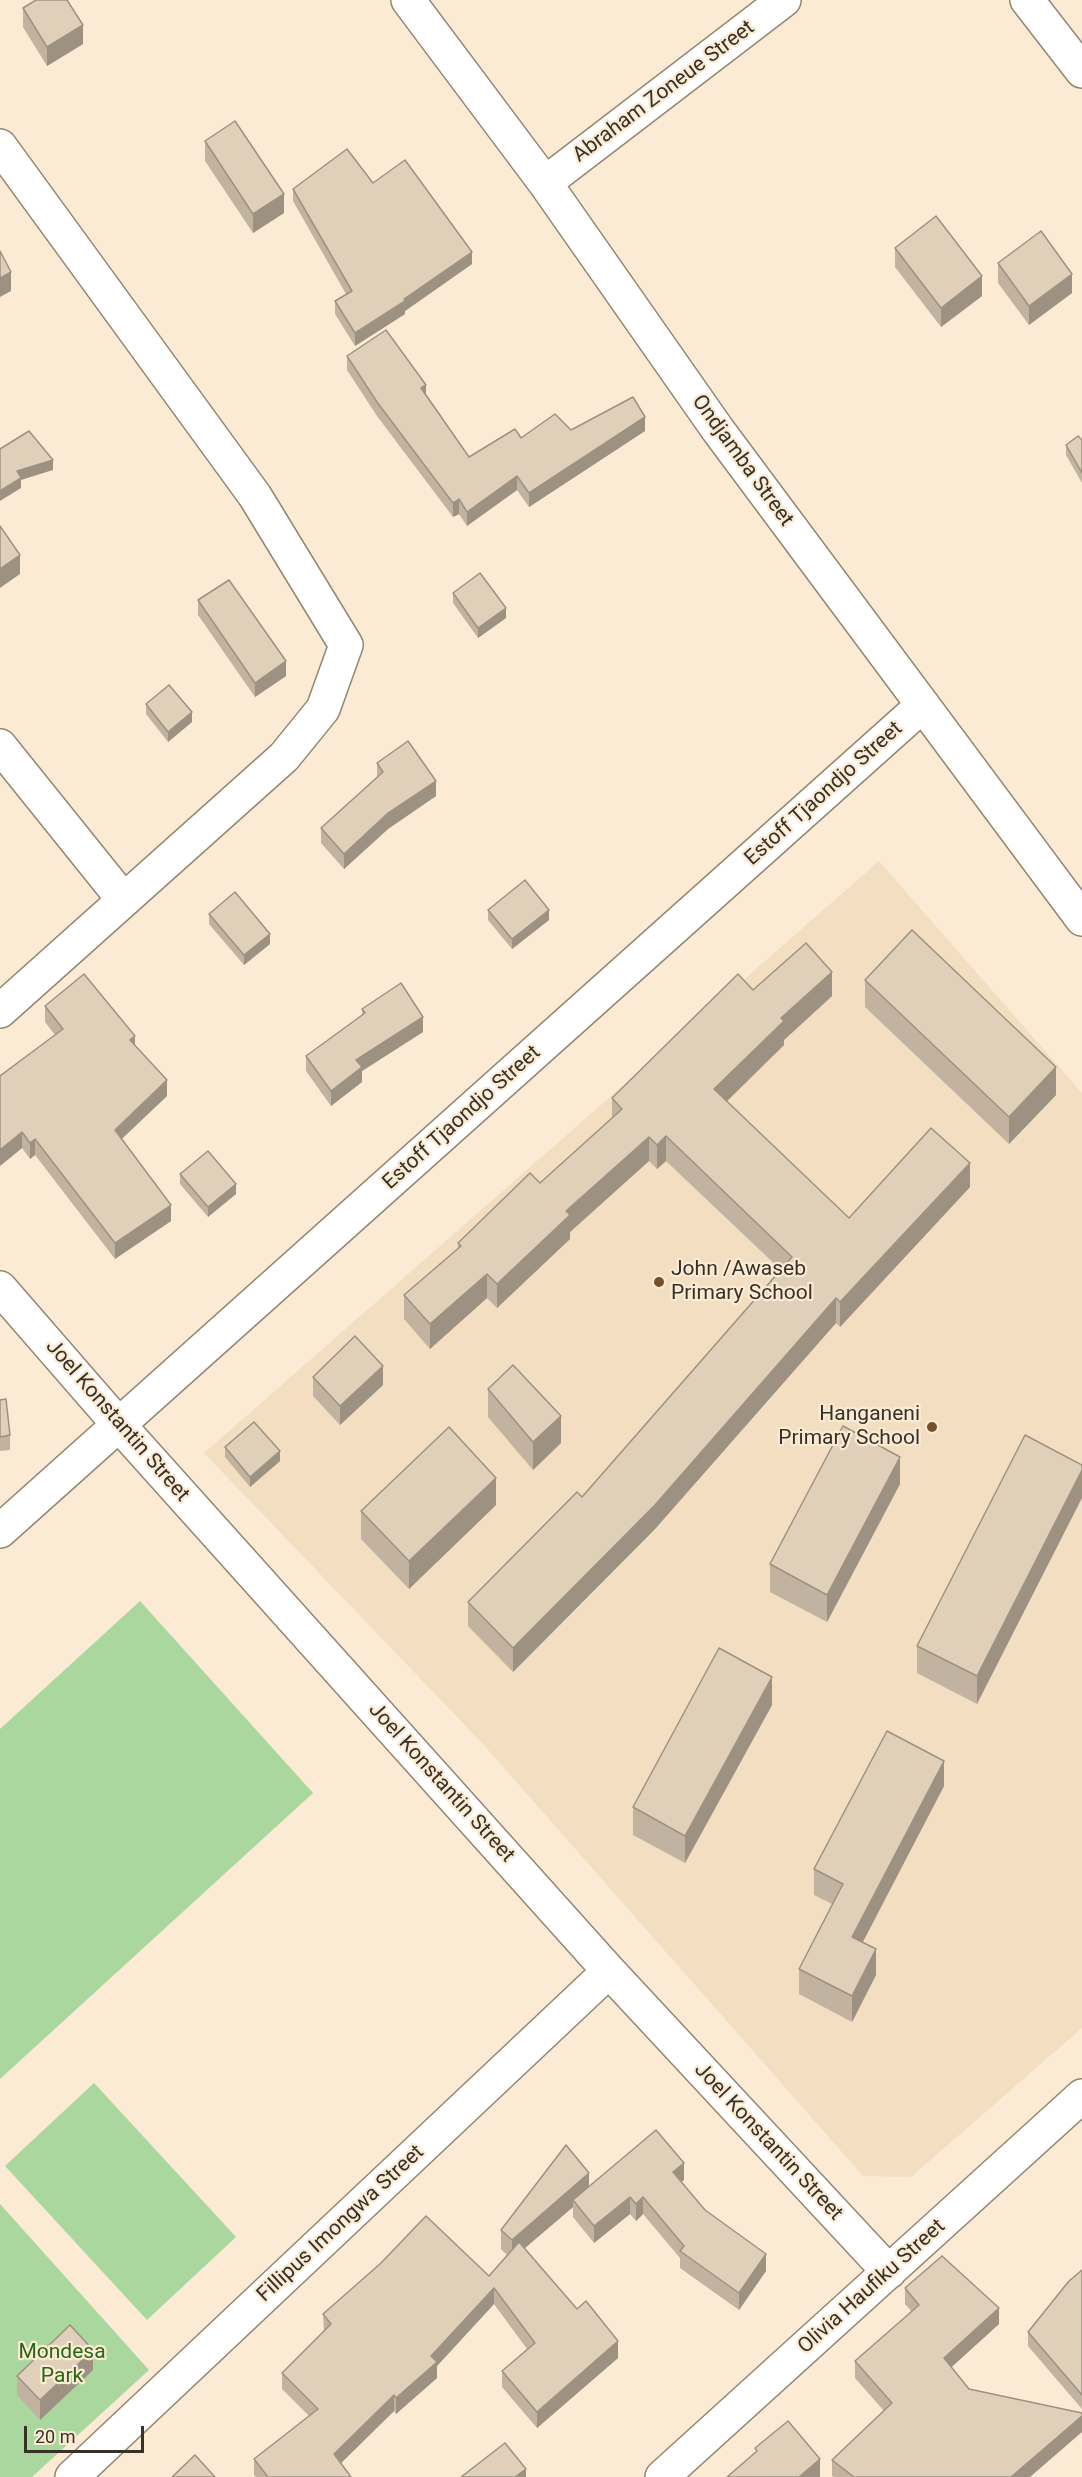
<!DOCTYPE html>
<style>
body{margin:0}
#map{position:relative;width:1082px;height:2477px;overflow:hidden;background:#fbebd4;font-family:Roboto,sans-serif}
canvas{display:block}
.scale{position:absolute;left:24px;top:2426px;width:120px;height:27px;box-sizing:border-box;border:3px solid #373128;border-top:0;padding-left:8px;font-size:18px;line-height:21px;white-space:nowrap;color:#373128;-webkit-text-stroke:4px #fbebd4;paint-order:stroke}
</style>
<div id="map">
<canvas width="1082" height="2477"></canvas>
<div class="scale">20 m</div>
</div>
<script>
const ctx = document.querySelector('canvas').getContext('2d');
ctx.lineJoin = 'round';
function fill(path, color) {
  ctx.fillStyle = color;
  ctx.fill(path, 'evenodd');
}
function shape(rows) {
  const path = new Path2D();
  for (const r of rows) {
    path.moveTo(r[0], r[1]);
    for (let i = 2; i < r.length; i += 2) path.lineTo(r[i], r[i + 1]);
  }
  return path;
}
function trace(path, color, width, dash) {
  ctx.strokeStyle = color;
  ctx.lineWidth = width;
  ctx.lineCap = dash ? 'butt' : 'round';
  ctx.setLineDash(dash || []);
  ctx.stroke(path);
}
function write(font, color, halo, rows, align = 'center') {
  ctx.font = font + ' Roboto,sans-serif';
  ctx.lineWidth = 4.5;
  ctx.setLineDash([]);
  ctx.textBaseline = 'middle';
  ctx.strokeStyle = halo;
  ctx.fillStyle = color;
  for (const [text, x, y, turn = 0] of rows) {
    ctx.save();
    ctx.translate(x, y);
    ctx.rotate((+turn || 0) * Math.PI / 180);
    ctx.textAlign = isNaN(turn) ? turn : align;
    if (halo) ctx.strokeText(text, 0, 0);
    ctx.fillText(text, 0, 0);
    ctx.restore();
  }
}
fill(shape([
 [879,861,1082,1093,1082,2028,911,2177,863,2176,482,1743,204,1453]
]), '#f3dec1');
fill(shape([
 [140,1601,313,1793,0,2079,0,1729],
 [94,2083,236,2237,147,2320,5,2166],
 [0,2204,149,2370,32,2477,0,2477]
]), '#a9d79d');
const street = shape([
 [408,0,545,183,718,430,1082,919],
 [1027,0,1082,71],
 [0,146,255,496,346,645,323,709,284,757,0,1011],
 [545,183,784,0],
 [0,746,123,899],
 [0,1288,119,1425,609,1971,889,2272],
 [0,1531,923,705],
 [72,2477,609,1971],
 [662,2477,1082,2096]
]);
trace(street, '#948670', 36);
trace(street, '#fff', 33);
fill(shape([
 [23,8,83,44,47,66,23,27],
 [205,141,284,213,253,233,205,161],
 [373,183,472,264,405,311,405,314,355,346,335,314,335,301,346,294,293,201,293,189],
 [895,248,982,296,941,327,895,267],
 [998,263,1072,293,1029,325,998,283],
 [347,356,426,394,469,457,521,438,571,430,645,431,529,507,517,490,467,526,459,514,453,517,377,416,347,370],
 [1082,440,1082,483,1066,455,1066,445],
 [453,593,506,618,478,638,453,603],
 [198,600,286,676,255,697,198,615],
 [146,704,192,722,168,742,146,714],
 [377,763,436,796,388,829,344,869,321,843,321,828,377,777],
 [488,910,549,920,512,949,488,920],
 [209,914,270,944,244,965,209,924],
 [865,980,1056,1095,1009,1144,865,1007],
 [753,990,832,996,784,1040,784,1045,726,1101,849,1218,970,1187,840,1327,836,1323,655,1529,513,1672,468,1626,468,1602,582,1497,781,1270,666,1161,657,1169,649,1161,570,1232,570,1239,497,1308,487,1298,430,1349,404,1319,404,1295,458,1249,458,1243,540,1183,612,1118,612,1098],
 [45,1006,135,1046,167,1096,122,1139,171,1221,115,1259,35,1155,30,1159,22,1148,0,1166,55,1035,45,1022],
 [362,1009,423,1032,362,1071,362,1082,331,1106,306,1071,306,1056,362,1015],
 [180,1174,236,1194,208,1217,180,1184],
 [313,1377,383,1385,340,1425,313,1396],
 [488,1389,561,1443,533,1470,488,1417],
 [0,1400,10,1435,10,1450,0,1451],
 [1025,1435,977,1704,917,1673,917,1646],
 [225,1447,280,1461,250,1487,225,1457],
 [900,1484,827,1622,770,1592,770,1564],
 [496,1505,409,1589,361,1539,361,1511],
 [772,1705,685,1863,633,1835,633,1807],
 [944,1786,862,1942,876,1975,852,2022,799,1994,799,1969,832,1904,814,1895,814,1869],
 [684,2180,681,2182,705,2210,766,2271,739,2310,680,2268,680,2258,643,2214,636,2221,630,2214,594,2243,573,2217,573,2207,525,2248,618,2358,537,2428,502,2387,502,2371,527,2349,494,2304,437,2366,437,2378,396,2414,394,2411,341,2463,351,2477,256,2477,254,2475,254,2459,309,2416,282,2389,282,2373,324,2332,323,2314,489,2276,507,2255,501,2249,501,2230,589,2186],
 [1082,2270,1082,2409,1028,2346,1028,2332],
 [905,2288,999,2324,951,2367,1030,2477,834,2477,832,2476,832,2460,884,2411,855,2378,855,2361,912,2312,905,2304],
 [93,2370,40,2420,17,2395,17,2376]
]), '#c1b39f');
fill(shape([
 [83,25,83,44,47,66,47,47],
 [284,194,284,213,253,233,253,214],
 [472,252,472,264,405,311,405,314,355,346,355,333],
 [11,272,11,291,0,297,0,278],
 [1072,274,1072,293,1029,325,1029,306],
 [982,276,982,296,941,327,941,308],
 [426,385,426,399,421,388],
 [645,417,645,431,529,507,529,493],
 [53,460,53,470,21,480,21,488,0,501,0,491,17,471],
 [517,476,517,490,467,526,467,512],
 [459,499,459,514,453,517,453,503],
 [20,555,20,574,0,588,0,569],
 [506,608,506,618,478,638,478,628],
 [286,661,286,676,255,697,255,683],
 [192,712,192,722,168,742,168,732],
 [436,781,436,796,388,829,344,869,344,854,388,813],
 [549,910,549,920,512,949,512,939],
 [270,934,270,944,244,965,244,955],
 [832,972,832,996,784,1040,784,1045,714,1114,714,1089,781,1018],
 [423,1017,423,1032,362,1071,362,1082,331,1106,331,1091,356,1060],
 [135,1036,135,1052,130,1040],
 [1056,1067,1056,1095,1009,1144,1009,1117],
 [167,1080,167,1096,115,1145,115,1130],
 [22,1132,22,1148,0,1166,0,1150],
 [666,1136,666,1161,657,1169,657,1145],
 [649,1137,649,1161,570,1232,570,1239,497,1308,497,1284,566,1211],
 [35,1139,35,1155,30,1159,30,1143],
 [970,1163,970,1187,840,1327,840,1302],
 [236,1184,236,1194,208,1217,208,1207],
 [171,1205,171,1221,115,1259,115,1243],
 [487,1274,487,1298,430,1349,430,1324],
 [836,1298,836,1323,655,1529,513,1672,513,1648],
 [383,1366,383,1385,340,1425,340,1406],
 [561,1416,561,1443,533,1470,533,1442],
 [280,1451,280,1461,250,1487,250,1477],
 [900,1457,900,1484,827,1622,827,1595],
 [1082,1470,1082,1498,977,1704,977,1676],
 [496,1478,496,1505,409,1589,409,1561],
 [772,1677,772,1705,685,1863,685,1836],
 [944,1761,944,1786,852,1963,852,1937],
 [876,1949,876,1975,852,2022,852,1996],
 [684,2163,684,2180,673,2189,673,2172],
 [589,2173,589,2192,573,2200,573,2207,512,2259,512,2240],
 [630,2197,630,2214,594,2243,594,2226],
 [643,2197,643,2214,636,2221,636,2204],
 [766,2254,766,2271,739,2310,739,2293],
 [494,2288,494,2304,437,2366,437,2378,396,2414,396,2398,431,2356],
 [999,2308,999,2324,944,2374,944,2358],
 [618,2341,618,2358,537,2428,537,2412],
 [93,2350,93,2370,40,2420,40,2400],
 [394,2395,394,2411,334,2470,334,2454],
 [1082,2416,1082,2432,1030,2477,1011,2477],
 [820,2459,820,2477,799,2477],
 [526,2469,526,2477,515,2477]
]), '#9d9282');
const building = shape([
 [36,0,67,0,83,25,47,47,23,8,36,0],
 [235,121,284,194,253,214,205,141,235,121],
 [347,149,373,183,405,160,472,252,404,299,405,301,355,333,335,301,352,291,293,189,347,149],
 [936,216,982,276,941,308,895,248,936,216],
 [1041,231,1072,274,1029,306,998,263,1041,231],
 [0,251,11,272,0,278,0,251],
 [386,330,426,385,421,388,469,457,515,429,521,438,555,414,571,430,633,397,645,417,529,493,517,476,467,512,459,499,453,503,377,402,347,356,386,330],
 [29,431,53,460,17,471,21,478,0,491,0,449,29,431],
 [1078,436,1082,440,1082,473,1066,445,1078,436],
 [0,526,20,555,0,569,0,526],
 [480,573,506,608,478,628,453,593,480,573],
 [229,580,286,661,255,683,198,600,229,580],
 [169,685,192,712,168,732,146,704,169,685],
 [408,741,436,781,388,813,344,854,321,828,383,772,377,763,408,741],
 [525,880,549,910,512,939,488,910,525,880],
 [235,892,270,934,244,955,209,914,235,892],
 [912,930,1056,1067,1009,1117,865,980,912,930],
 [806,943,832,972,781,1018,784,1021,714,1089,849,1218,931,1128,970,1163,840,1302,836,1298,655,1505,513,1648,468,1602,577,1492,582,1497,792,1257,666,1136,657,1145,649,1137,566,1211,570,1215,497,1284,487,1274,430,1324,404,1295,461,1246,458,1243,530,1173,540,1183,622,1109,612,1098,738,974,753,990,806,943],
 [84,974,135,1036,130,1040,167,1080,115,1130,171,1205,115,1243,35,1139,30,1143,22,1132,0,1150,0,1076,63,1029,45,1006,84,974],
 [401,983,423,1017,356,1060,362,1067,331,1091,306,1056,365,1013,362,1009,401,983],
 [208,1151,236,1184,208,1207,180,1174,208,1151],
 [355,1336,383,1366,340,1406,313,1377,355,1336],
 [513,1365,561,1416,533,1442,488,1389,513,1365],
 [6,1399,10,1435,0,1437,0,1400,6,1399],
 [254,1422,280,1451,250,1477,225,1447,254,1422],
 [843,1426,900,1457,827,1595,770,1564,843,1426],
 [449,1427,496,1478,409,1561,361,1511,449,1427],
 [1025,1435,1082,1465,1082,1470,977,1676,917,1646,1025,1435],
 [719,1648,772,1677,685,1836,633,1807,719,1648],
 [887,1731,944,1761,852,1937,876,1949,852,1996,799,1969,843,1884,814,1869,887,1731],
 [656,2130,684,2163,673,2172,705,2210,766,2254,739,2293,680,2251,684,2246,643,2197,636,2204,630,2197,594,2226,573,2200,656,2130],
 [566,2145,589,2173,512,2240,501,2230,566,2145],
 [426,2216,489,2276,519,2242,577,2309,586,2301,618,2341,537,2412,502,2371,535,2343,494,2288,431,2356,437,2362,396,2398,394,2395,334,2454,351,2477,268,2477,254,2459,318,2409,282,2373,331,2324,323,2314,381,2263,426,2216],
 [942,2256,999,2308,944,2358,969,2389,1082,2413,1082,2416,1011,2477,854,2477,832,2460,892,2403,855,2361,919,2305,905,2288,942,2256],
 [1082,2270,1082,2395,1028,2332,1069,2281,1082,2270],
 [70,2325,93,2350,40,2400,17,2376,70,2325],
 [788,2421,820,2459,799,2477,727,2477,757,2451,755,2448,788,2421],
 [505,2443,526,2469,515,2477,461,2477,505,2443],
 [195,2455,215,2477,172,2477,195,2455]
]);
fill(building, '#e0d0b9');
trace(building, '#9d9282', 1.5);
for (const [x, y, r, color] of [
 [659,1282,6,"#715327"],
 [932,1427,6,"#715327"]
]) {
  const dot = new Path2D();
  dot.arc(x, y, r, 0, 2 * Math.PI);
  ctx.fillStyle = color;
  ctx.fill(dot);
  trace(dot, '#fbebd4', 2);
}
write('21px', '#373128', '#fbebd4', [
 ["Abraham Zoneue Street",664,92,-37],
 ["Ondjamba Street",742,461,54],
 ["Estoff Tjaondjo Street",824,794,-42],
 ["Estoff Tjaondjo Street",462,1118,-42],
 ["Joel Konstantin Street",117,1421,49],
 ["Joel Konstantin Street",441,1783,48],
 ["Joel Konstantin Street",768,2142,47],
 ["Fillipus Imongwa Street",341,2224,-43],
 ["Olivia Haufiku Street",872,2287,-42]
]);
write('21px', '#373128', '#fbebd4', [
 ["John /Awaseb",671,1270],
 ["Primary School",671,1294],
 ["Hanganeni",920,1415,"right"],
 ["Primary School",920,1439,"right"]
], 'left');
write('21px', '#296813', '#fbebd4', [
 ["Mondesa",62,2353],
 ["Park",62,2377]
]);
</script>
